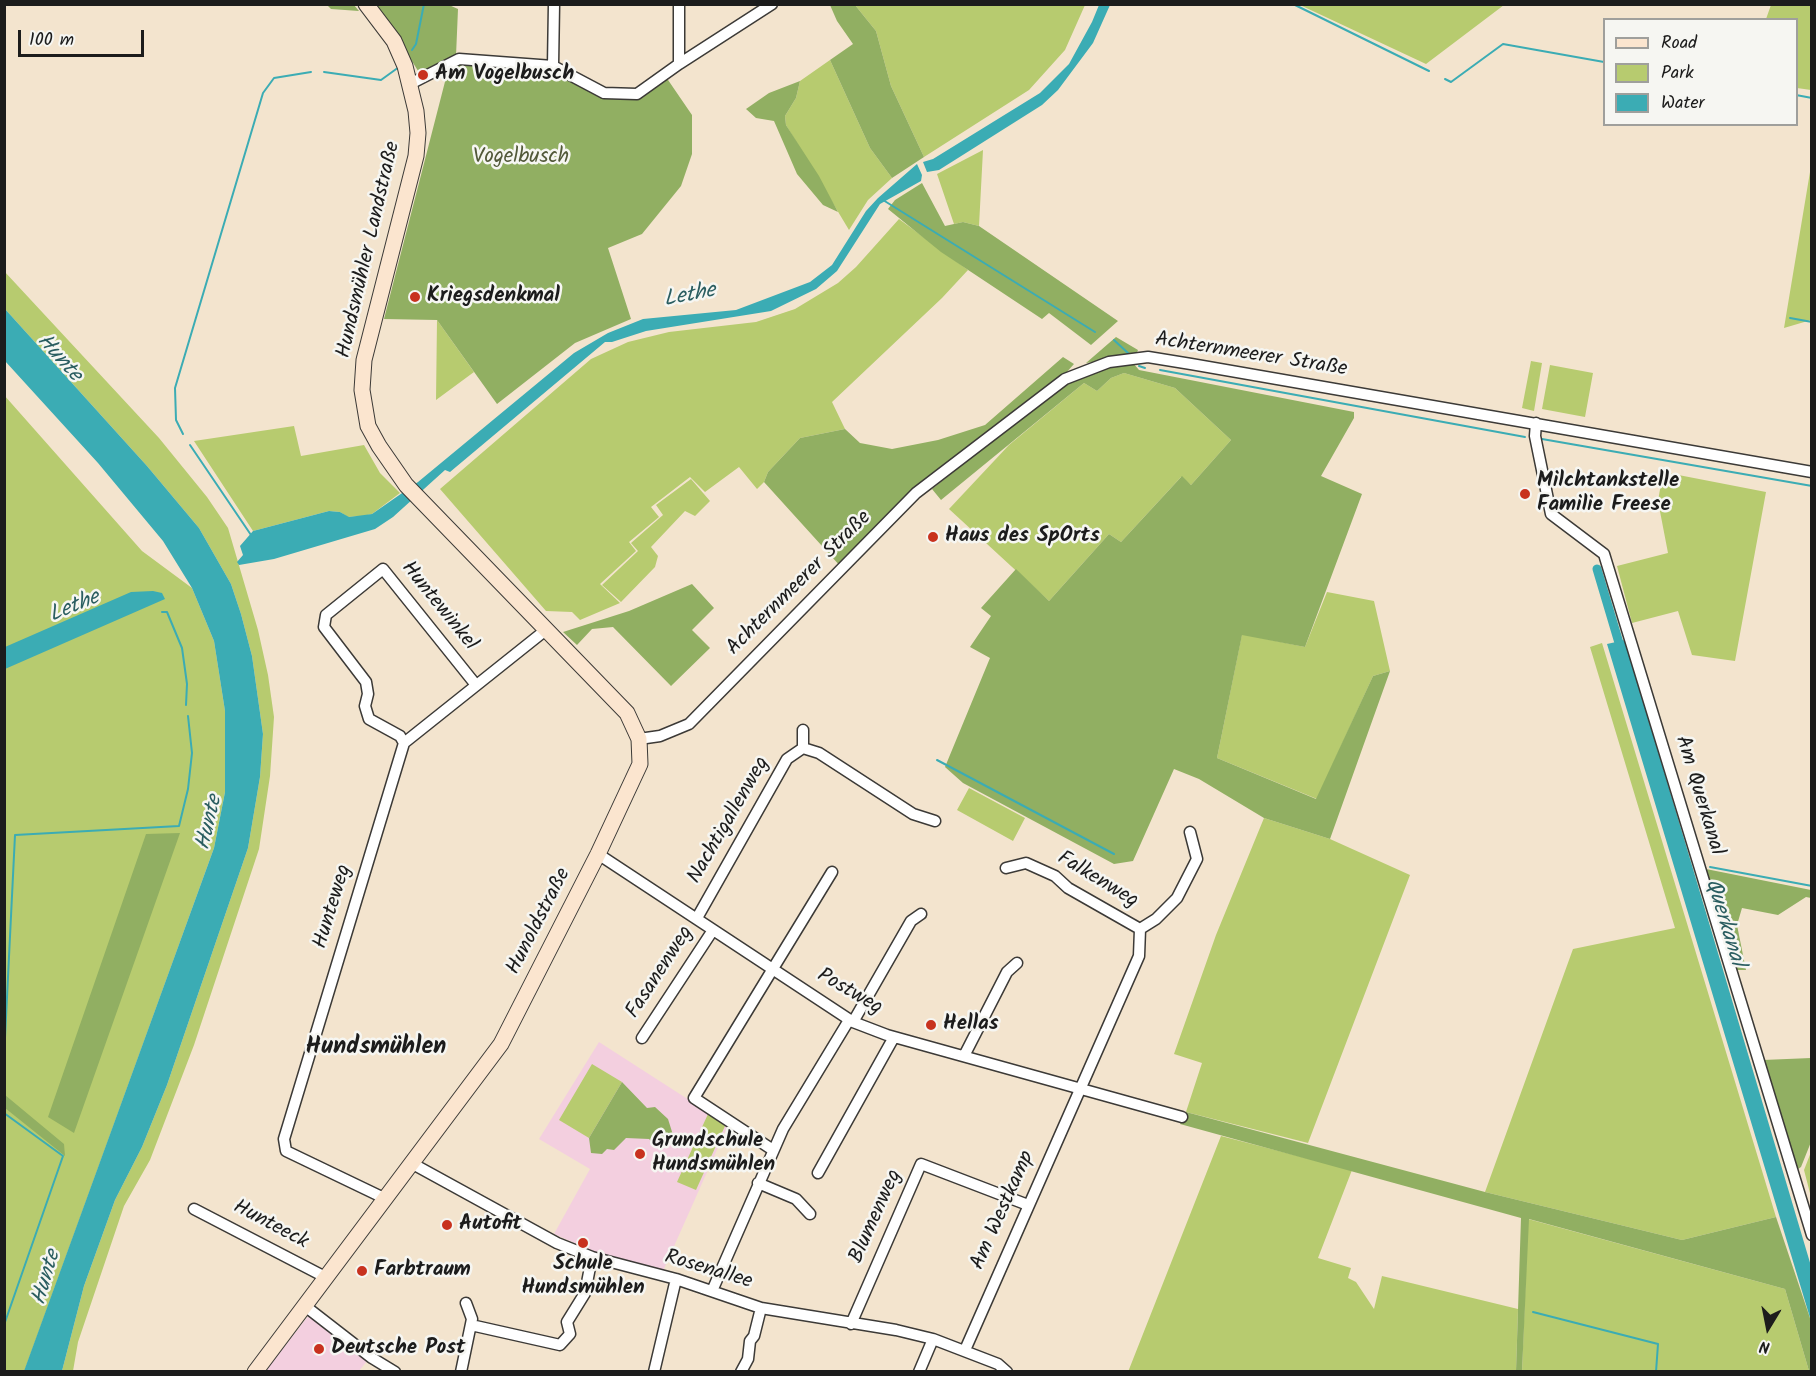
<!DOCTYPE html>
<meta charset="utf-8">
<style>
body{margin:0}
#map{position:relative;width:1816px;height:1376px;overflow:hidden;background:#f3e4ce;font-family:Kalam,sans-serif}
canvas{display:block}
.frame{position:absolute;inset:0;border:6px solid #1c1c1c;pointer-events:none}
.legend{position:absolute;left:1603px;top:18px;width:195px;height:108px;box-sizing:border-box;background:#f6f6f2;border:2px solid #9f9f9c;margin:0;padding:8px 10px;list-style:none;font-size:18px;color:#1c1c1c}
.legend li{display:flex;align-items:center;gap:12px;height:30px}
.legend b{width:30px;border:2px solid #9f9f9c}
.north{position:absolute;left:1738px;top:1298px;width:60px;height:60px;-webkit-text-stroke:4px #f6f6f2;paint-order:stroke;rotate:190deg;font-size:16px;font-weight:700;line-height:24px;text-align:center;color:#1c1c1c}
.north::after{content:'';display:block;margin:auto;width:21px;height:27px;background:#1c1c1c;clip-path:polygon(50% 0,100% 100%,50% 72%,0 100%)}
.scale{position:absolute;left:18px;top:30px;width:126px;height:27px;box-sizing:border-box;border:3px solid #1c1c1c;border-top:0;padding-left:8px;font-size:18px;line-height:21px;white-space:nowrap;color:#1c1c1c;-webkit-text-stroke:4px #f6f6f2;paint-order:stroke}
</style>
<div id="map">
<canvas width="1816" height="1376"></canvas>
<div class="frame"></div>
<ul class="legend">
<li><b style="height:8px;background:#fbe5cf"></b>Road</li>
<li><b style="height:16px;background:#b7cb6f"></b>Park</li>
<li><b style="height:16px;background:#3bacb4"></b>Water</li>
</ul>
<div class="north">N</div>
<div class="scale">100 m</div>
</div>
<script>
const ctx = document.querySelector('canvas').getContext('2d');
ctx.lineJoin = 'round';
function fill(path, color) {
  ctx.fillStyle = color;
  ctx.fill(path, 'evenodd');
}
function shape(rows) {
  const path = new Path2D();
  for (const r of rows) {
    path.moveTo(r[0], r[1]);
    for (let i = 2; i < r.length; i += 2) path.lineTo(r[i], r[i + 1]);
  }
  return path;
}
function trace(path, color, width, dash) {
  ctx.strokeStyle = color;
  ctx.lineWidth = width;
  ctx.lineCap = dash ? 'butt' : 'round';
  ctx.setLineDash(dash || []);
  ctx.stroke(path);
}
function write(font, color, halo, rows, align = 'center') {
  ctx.font = font + ' Kalam,sans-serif';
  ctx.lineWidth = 5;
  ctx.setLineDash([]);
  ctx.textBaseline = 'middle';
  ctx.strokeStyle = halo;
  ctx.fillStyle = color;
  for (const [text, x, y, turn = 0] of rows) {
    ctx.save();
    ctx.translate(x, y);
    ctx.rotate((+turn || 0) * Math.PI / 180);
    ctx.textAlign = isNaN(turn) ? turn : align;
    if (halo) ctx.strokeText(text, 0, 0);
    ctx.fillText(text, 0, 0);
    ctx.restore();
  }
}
fill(shape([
 [599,1042,728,1125,663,1271,593,1251,554,1234,590,1169,539,1139],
 [309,1315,367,1361,359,1371,265,1372]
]), '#f3cfdf');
fill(shape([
 [855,5,1085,5,1065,50,1029,90,924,157,891,86,876,31],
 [1300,5,1504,5,1426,64],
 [1771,5,1811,5,1811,90,1797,88,1796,20,1766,19],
 [830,60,870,148,892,178,868,200,849,230,786,125,785,116,796,98,800,81],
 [983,150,979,226,963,222,954,224,937,174],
 [1811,166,1811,320,1784,328],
 [899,219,968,270,942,298,832,402,845,429,800,438,768,472,764,482,757,489,739,467,705,492,690,477,651,507,659,517,629,542,636,551,600,584,620,603,580,620,572,612,546,611,440,489,591,359,628,342,669,332,756,322,795,309,838,283,856,267],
 [4,271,159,438,207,497,228,528,258,630,268,675,274,717,270,776,259,849,194,1045,150,1160,124,1206,78,1342,73,1371,62,1371,84,1286,115,1200,142,1147,167,1085,248,848,260,777,263,734,252,656,241,614,231,584,199,528,147,466,5,309],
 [437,320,474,372,436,400],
 [1531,361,1542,363,1534,411,1522,408],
 [1550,365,1593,373,1585,417,1542,409],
 [1124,373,1175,388,1231,440,1191,485,1181,477,1121,542,1109,534,1049,601,949,509,1009,445,1084,383,1097,391,1111,378],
 [4,395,142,551,192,588,214,641,225,711,225,792,214,848,24,1372,4,1371],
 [294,426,301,456,364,445,380,473,400,493,372,514,363,516,348,517,340,512,329,511,253,531,194,441],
 [1663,472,1766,492,1735,661,1692,655,1678,611,1632,623,1617,566,1668,553,1658,501],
 [691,479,710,501,695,516,685,511,651,547,658,556,655,567,621,602,602,585,638,551,631,543,663,515,656,505],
 [1327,592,1374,601,1390,671,1373,676,1317,799,1217,758,1242,634,1305,647],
 [1602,643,1776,1217,1682,1240,1485,1192,1573,949,1675,928,1590,647],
 [969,788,1025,818,1013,841,957,810],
 [1264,818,1330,839,1410,875,1308,1143,1186,1112,1202,1063,1174,1054,1216,935],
 [592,1064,622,1082,589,1138,559,1120],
 [708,1114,725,1126,696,1190,677,1182],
 [1221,1136,1352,1170,1318,1258,1351,1268,1348,1278,1356,1282,1374,1309,1382,1276,1518,1309,1516,1371,1128,1372],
 [1811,1152,1811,1197,1804,1170],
 [1528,1219,1785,1289,1809,1371,1522,1372]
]), '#b7cb6f');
fill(shape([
 [327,5,354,5,359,11,331,9],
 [377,5,449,5,458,9,456,56,420,74],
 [830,5,855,5,876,31,891,86,924,157,892,178,870,148,830,60,853,44,837,21],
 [460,62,549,67,603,95,636,97,666,77,692,115,692,154,681,186,642,234,608,248,631,319,575,343,497,404,437,320,384,319,448,70],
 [800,81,796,98,785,116,786,125,819,176,838,212,823,205,797,174,774,121,756,118,746,109,769,93],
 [922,183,945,226,963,222,979,226,1118,321,1091,345,1049,313,1042,319,941,252,888,209,895,200],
 [1116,337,1138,350,1136,355,1086,363],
 [1063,357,1074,364,1065,374,914,491,841,567,764,482,768,472,800,438,845,429,860,443,892,449,938,440,985,425],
 [1133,363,1139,370,1354,412,1354,418,1321,476,1362,494,1305,647,1242,635,1217,758,1316,799,1373,676,1390,671,1330,839,1264,818,1199,779,1174,769,1133,861,1114,864,963,783,945,767,990,658,970,647,991,616,981,608,1016,569,1049,601,1109,534,1121,542,1182,476,1191,485,1231,440,1175,388,1124,373,1111,378,1097,391,1084,383,941,500,932,489,1068,381,1109,366],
 [692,584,714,608,692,630,710,648,671,686,613,627,592,629,577,645,563,632,629,611],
 [180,833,74,1133,48,1117,146,834],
 [1706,869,1811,890,1811,898,1806,897,1778,915,1742,908,1737,925,1746,970,1733,970],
 [1811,1058,1811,1142,1801,1167,1795,1171,1763,1060],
 [622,1082,647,1108,655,1107,668,1119,673,1135,666,1147,656,1146,649,1139,626,1138,614,1150,607,1149,602,1154,591,1153,589,1138],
 [5,1095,64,1144,65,1156,5,1108],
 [1186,1112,1485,1192,1682,1240,1776,1217,1811,1321,1811,1371,1809,1371,1785,1289,1529,1219,1522,1371,1516,1371,1521,1218,1180,1124]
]), '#91af62');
fill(shape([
 [1099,5,1110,5,1093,43,1058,90,1042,105,939,170,927,172,923,162,933,159,1040,93,1069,64,1092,22],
 [917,164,922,175,921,181,880,204,837,271,816,289,771,311,646,331,612,342,605,342,450,472,445,470,393,517,375,529,274,559,239,565,237,562,243,555,240,546,253,531,329,511,340,512,349,517,372,514,418,482,574,353,608,333,643,319,736,310,810,282,832,265,866,211,878,198],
 [5,309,147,466,199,528,231,584,241,614,252,656,263,734,260,777,248,848,167,1085,142,1147,115,1200,84,1286,62,1371,24,1371,214,848,225,792,225,711,214,641,192,588,163,541,98,463,5,361],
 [153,591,162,593,165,599,5,669,5,647,131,592],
 [1625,640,1811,1266,1811,1321,1607,644]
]), '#3bacb4');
trace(shape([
 [1293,4,1429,71],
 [412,50,416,44,424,4],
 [324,72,381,80,399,67],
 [1445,79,1451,82,1503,44,1604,62],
 [1796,95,1812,98],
 [883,200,1095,332],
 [1790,318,1812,322],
 [1114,340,1129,354],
 [1139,366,1145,368],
 [1160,370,1525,437],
 [183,434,176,420,175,388,263,93,274,78,311,72],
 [1542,439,1812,486],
 [190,445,251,535],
 [162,612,167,612,182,648,187,684,186,705],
 [937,760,1114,854],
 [1710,867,1812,886],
 [4,1058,15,835,179,826,188,789,192,753,188,716],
 [4,1113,63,1156,4,1325],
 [1533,1312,1658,1344,1656,1372]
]), '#3bacb4', 2);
trace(shape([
 [1597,569,1622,653]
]), '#3bacb4', 9);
const street = shape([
 [679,64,679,4],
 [553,66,554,4],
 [410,84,459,59,553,66,604,93,637,94,679,64,772,4],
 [1536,423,1535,436,1551,514,1604,554,1812,1235],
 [803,730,803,748],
 [639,739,660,736,689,724,916,493,1065,379,1109,362,1148,357,1191,364,1812,472],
 [404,743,400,736,369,719,365,706,368,694,366,682,324,627,326,615,383,569,476,685],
 [598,854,853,1022,887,1035,1182,1117],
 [697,918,787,759,803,748,819,753,913,814,935,821],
 [1140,929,1156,919,1177,898,1197,859,1190,832],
 [853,1022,911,921,921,914],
 [642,1038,713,930],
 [964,1056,1007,972,1017,963],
 [773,1150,694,1098,832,872],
 [413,1164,557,1243,592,1257,676,1279,761,1308,896,1330,933,1339,998,1364,1007,1372],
 [818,1173,894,1037],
 [758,1183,796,1199,810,1214],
 [386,1199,286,1151,284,1139,404,743,547,629],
 [194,1209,327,1278],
 [712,1291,783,1129,849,1020],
 [305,1306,372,1358,395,1372],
 [851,1324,921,1164,1028,1205],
 [471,1325,560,1345,570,1334,567,1322,585,1293,592,1257],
 [965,1350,1139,956,1140,929,1068,888,1055,876,1026,863,1006,868],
 [461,1372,472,1319,466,1303],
 [654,1372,676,1279],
 [741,1372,748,1359,750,1341,754,1336,761,1308],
 [919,1372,933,1339]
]);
const secondary = shape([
 [255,1372,501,1044,598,854,640,764,639,739,627,713,406,485,379,446,368,426,362,390,364,360,416,156,418,133,416,111,405,66,394,41,366,4]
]);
trace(street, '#3c3a37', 13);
trace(secondary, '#3c3a37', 17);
trace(street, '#fff', 10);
trace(secondary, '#fbe5cf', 15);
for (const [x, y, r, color] of [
 [423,75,6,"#c8321e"],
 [415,297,6,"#c8321e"],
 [1525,494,6,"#c8321e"],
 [933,537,6,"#c8321e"],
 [931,1025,6,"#c8321e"],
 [640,1154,6,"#c8321e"],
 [447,1225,6,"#c8321e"],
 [583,1243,6,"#c8321e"],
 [362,1271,6,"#c8321e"],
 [319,1349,6,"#c8321e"]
]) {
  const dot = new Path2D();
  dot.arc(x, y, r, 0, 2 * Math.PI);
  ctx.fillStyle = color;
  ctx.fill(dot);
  trace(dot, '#f6f6f2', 2);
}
write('bold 21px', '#1c1c1c', '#f6f6f2', [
 ["Am Vogelbusch",435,75],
 ["Kriegsdenkmal",427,297],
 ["Milchtankstelle",1537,482],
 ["Familie Freese",1537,506],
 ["Haus des SpOrts",945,537],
 ["Hellas",943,1025],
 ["Grundschule",652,1142],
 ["Hundsmühlen",652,1166],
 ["Autofit",459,1225],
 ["Schule",583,1265,"center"],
 ["Hundsmühlen",583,1289,"center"],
 ["Farbtraum",374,1271],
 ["Deutsche Post",331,1349]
], 'left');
write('21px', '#525939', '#f6f6f2', [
 ["Vogelbusch",521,158]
]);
write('21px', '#1c1c1c', '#f6f6f2', [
 ["Hundsmühler Landstraße",370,250,-77],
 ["Achternmeerer Straße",1251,356,9],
 ["Achternmeerer Straße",800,584,-45],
 ["Huntewinkel",438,607,51],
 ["Am Querkanal",1698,796,73],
 ["Nachtigallenweg",730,821,-60],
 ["Falkenweg",1097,881,31],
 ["Hunteweg",334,907,-73],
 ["Hunoldstraße",540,922,-63],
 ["Fasanenweg",661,973,-57],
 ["Postweg",849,993,30],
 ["Am Westkamp",1004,1211,-66],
 ["Blumenweg",877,1217,-66],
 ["Hunteeck",270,1226,28],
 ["Rosenallee",708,1271,17]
]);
write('italic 22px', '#2a5d60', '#f6f6f2', [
 ["Lethe",690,297,-11],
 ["Hunte",58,359,48],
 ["Lethe",75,608,-22],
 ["Hunte",211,823,-77],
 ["Querkanal",1723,923,73],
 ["Hunte",48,1278,-74]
]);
write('bold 24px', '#1c1c1c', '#f6f6f2', [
 ["Hundsmühlen",376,1049]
]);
</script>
